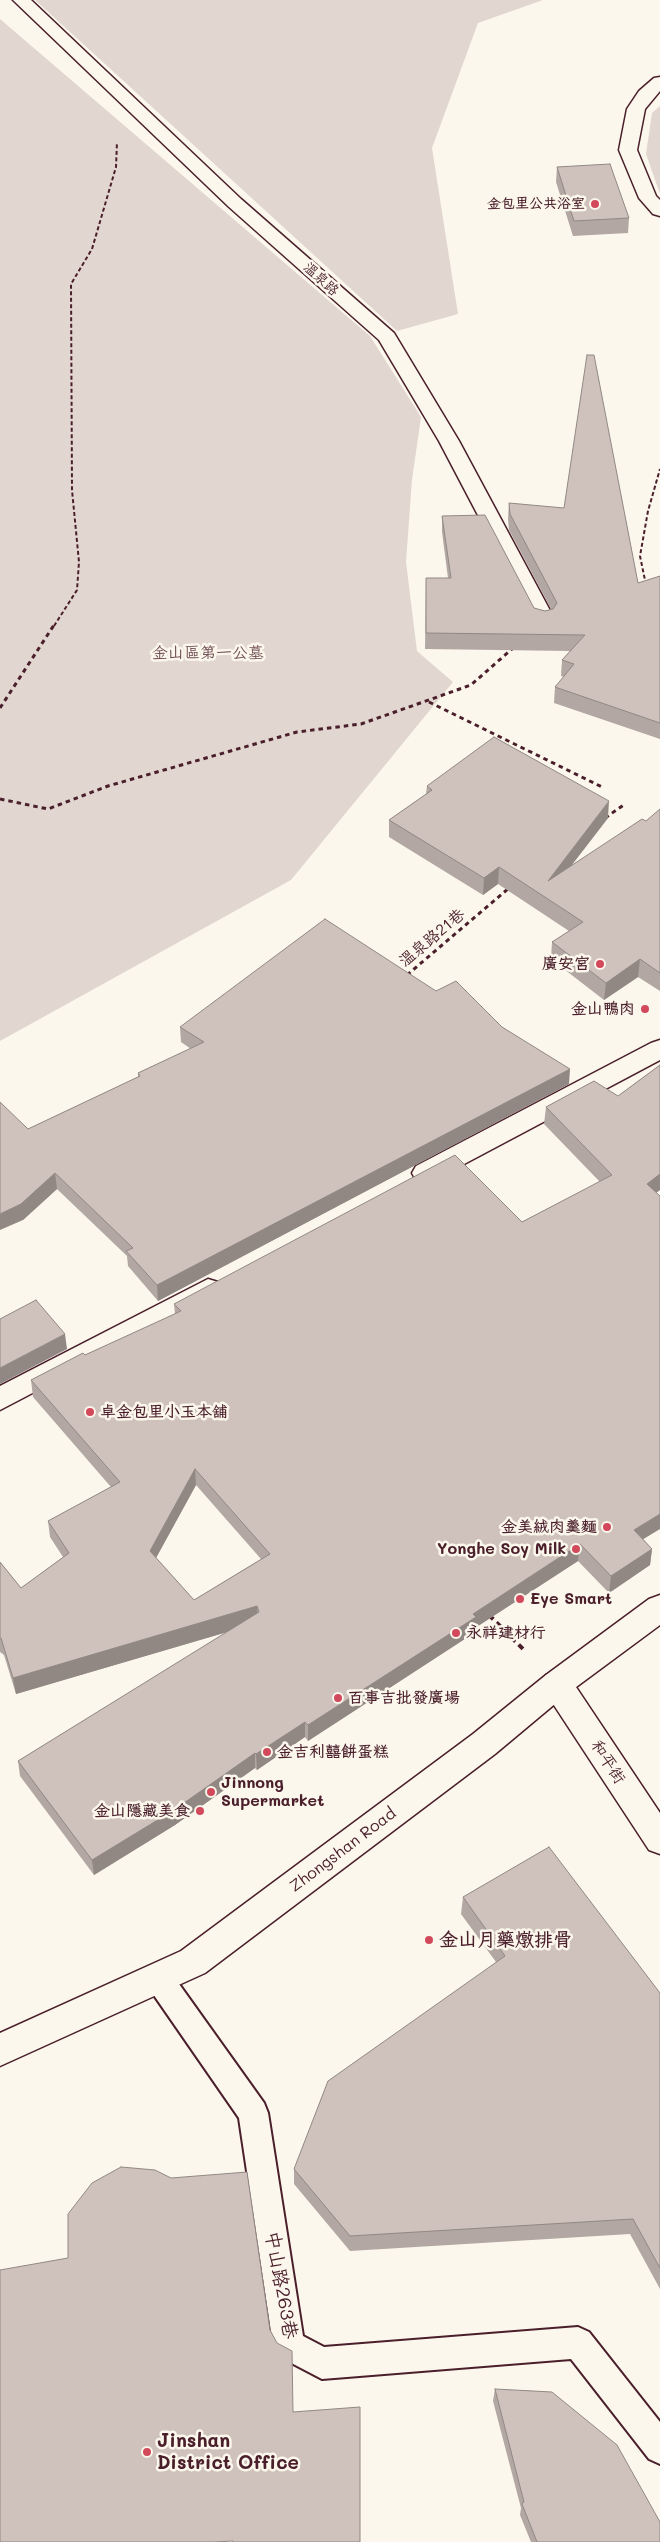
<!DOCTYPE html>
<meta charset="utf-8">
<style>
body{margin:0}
canvas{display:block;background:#fbf7ec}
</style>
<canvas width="660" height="2542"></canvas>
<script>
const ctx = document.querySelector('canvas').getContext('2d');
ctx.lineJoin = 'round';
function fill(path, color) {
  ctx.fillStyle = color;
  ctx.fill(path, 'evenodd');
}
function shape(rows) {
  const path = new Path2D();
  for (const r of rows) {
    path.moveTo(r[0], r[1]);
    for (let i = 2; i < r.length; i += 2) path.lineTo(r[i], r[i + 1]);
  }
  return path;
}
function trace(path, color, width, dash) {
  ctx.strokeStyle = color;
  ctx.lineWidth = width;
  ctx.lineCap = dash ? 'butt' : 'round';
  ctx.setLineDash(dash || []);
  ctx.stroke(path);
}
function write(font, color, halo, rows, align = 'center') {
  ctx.font = font + ' Mali,"LXGW WenKai TC",sans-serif';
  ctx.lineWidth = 5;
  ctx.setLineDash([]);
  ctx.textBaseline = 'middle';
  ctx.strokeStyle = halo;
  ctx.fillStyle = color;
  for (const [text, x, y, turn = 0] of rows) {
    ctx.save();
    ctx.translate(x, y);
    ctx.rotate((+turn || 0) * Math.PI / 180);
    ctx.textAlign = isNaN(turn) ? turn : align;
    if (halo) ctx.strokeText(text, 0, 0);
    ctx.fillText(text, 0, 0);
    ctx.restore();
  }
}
fill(shape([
 [35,0,543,0,478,23,432,148,458,314,397,331],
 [0,19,370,336,421,417,412,480,406,562,417,651,453,682,291,880,0,1041],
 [660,106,660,194,646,154,652,113]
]), '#e2d7d0');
const lane = shape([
 [159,1966,169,1970,264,2103,268,2113,303,2336,324,2347,578,2327,589,2332,660,2422,660,2464,649,2459,571,2359,322,2379,278,2356,273,2345,239,2118,149,1988,145,1979,149,1970,159,1966]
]);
const street = shape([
 [13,0,31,0,241,199,394,333,459,441,554,618,551,623,543,625,535,623,532,618,439,441,379,340,229,207,13,0],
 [660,77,660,91,645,109,637,150,656,196,660,200,660,216,653,214,639,198,619,150,627,109,639,91,654,78,660,77],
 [660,1040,660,1060,434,1180,425,1183,416,1180,412,1173,416,1166,651,1043,660,1040],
 [208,1279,218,1282,222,1289,218,1296,0,1410,0,1386,208,1279],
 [557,1671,568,1675,660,1813,660,1854,649,1850,546,1693,541,1684,546,1675,557,1671]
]);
const secondary = shape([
 [660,1595,660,1625,568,1693,495,1754,205,1973,0,2066,0,2033,181,1951,473,1734,546,1675,649,1599,660,1595]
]);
trace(lane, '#4a1f2b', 4);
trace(street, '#4a1f2b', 3);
trace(secondary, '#4a1f2b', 3);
trace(shape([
 [646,585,640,556,648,511,660,469],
 [54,626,77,590,79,562,72,490,71,284,92,249,116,167,117,142]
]), '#4a1f2b', 2, [4, 2.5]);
trace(shape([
 [429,702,604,788],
 [0,708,54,625],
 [0,799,48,809,108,786,297,732,361,724,471,685,513,648],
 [605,818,625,804],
 [407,975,509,888]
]), '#4a1f2b', 3, [4.5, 4]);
trace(shape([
 [489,1615,525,1651]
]), '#4a1f2b', 4, [6, 4.5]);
fill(lane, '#fbf7ec');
fill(street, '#fbf7ec');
fill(secondary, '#fbf7ec');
fill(shape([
 [557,167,629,218,628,233,573,236,556,182],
 [509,503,638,583,660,576,660,739,554,703,555,687,564,677,561,676,562,660,570,651,425,649,426,578,448,578,442,532,442,516,534,608,545,611,551,609,509,530,508,519],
 [427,786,608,818,572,865,646,821,660,809,660,991,638,977,604,1000,551,959,552,942,569,931,498,884,483,895,389,837,389,820,426,794],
 [436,991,502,1027,569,1084,158,1301,128,1266,127,1256,57,1189,23,1220,28,1129,138,1077,138,1073,191,1049,181,1042,180,1027],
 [660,1065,660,1190,656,1193,643,1539,652,1549,650,1565,609,1593,578,1561,475,1628,474,1633,308,1741,305,1737,257,1770,255,1768,175,1825,94,1875,20,1776,18,1761,227,1632,16,1694,4,1655,0,1652,0,1562,21,1588,63,1557,50,1537,48,1521,111,1487,33,1397,31,1380,175,1314,174,1304,522,1222,600,1182,544,1124,546,1107,618,1096],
 [196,1485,261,1559,194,1600,156,1558],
 [463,1897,660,1993,660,2289,630,2234,350,2251,294,2184,294,2169,496,1962,461,1914],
 [495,2389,660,2542,531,2542,520,2515,521,2508,493,2401]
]), '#b2a7a2');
fill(shape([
 [609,801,608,818,546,898,548,881],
 [499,867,498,884,483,895,484,878],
 [640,959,638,977,604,1000,606,983],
 [570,1069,569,1084,158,1301,157,1285],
 [55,1173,57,1189,23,1220,0,1230,0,1214],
 [660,1174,660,1190,645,1201,647,1184],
 [65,1334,67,1349,0,1384,0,1368],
 [195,1469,196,1485,151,1567,150,1551],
 [660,1514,660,1529,632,1546,634,1530],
 [580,1544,578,1561,475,1628,474,1633,308,1741,308,1725,473,1614],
 [652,1549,650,1565,609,1593,611,1576],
 [257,1606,258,1623,16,1694,13,1678],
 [305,1722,305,1737,257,1770,256,1754],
 [255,1753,255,1768,175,1825,94,1875,92,1860]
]), '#918884');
const building = shape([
 [610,164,629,218,574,221,557,167,610,164],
 [587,355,594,355,638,583,660,576,660,723,555,687,574,664,562,660,585,635,426,633,426,578,451,578,442,516,485,515,534,608,545,611,553,609,557,603,510,514,509,503,564,508,587,355],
 [494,737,609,801,548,881,642,819,646,821,660,809,660,973,640,959,606,983,552,942,583,922,499,867,484,878,389,820,432,790,427,786,494,737],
 [325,919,436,991,456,981,502,1027,570,1069,157,1285,126,1251,133,1248,55,1173,21,1204,0,1214,0,1102,28,1129,140,1076,138,1073,204,1042,180,1027,325,919],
 [660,1065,660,1174,647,1184,660,1196,660,1514,634,1530,652,1549,611,1576,580,1544,473,1614,476,1617,308,1725,305,1722,256,1754,255,1753,174,1810,92,1860,18,1761,259,1612,257,1606,13,1678,1,1638,0,1638,0,1562,21,1588,69,1553,48,1521,120,1482,31,1380,83,1353,85,1355,181,1311,174,1304,455,1155,522,1222,612,1175,546,1107,594,1081,618,1096,660,1065],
 [195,1469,270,1554,194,1600,150,1551,195,1469],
 [36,1300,65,1334,0,1368,0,1319,36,1300],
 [549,1847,660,1993,660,2268,633,2219,350,2236,294,2169,328,2081,505,1956,463,1897,549,1847],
 [121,2167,155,2170,171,2178,247,2172,270,2330,277,2343,292,2351,293,2412,360,2407,360,2542,233,2542,233,2541,213,2542,0,2542,0,2270,68,2258,68,2214,92,2183,121,2167],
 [495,2389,552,2392,617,2445,660,2522,660,2542,537,2542,522,2504,524,2502,495,2389]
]);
fill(building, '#cfc2bc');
trace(building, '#918884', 1);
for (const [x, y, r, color] of [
 [595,204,5,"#d1495b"],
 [600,964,5,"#d1495b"],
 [645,1009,5,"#d1495b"],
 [90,1412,5,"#d1495b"],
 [607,1527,5,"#d1495b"],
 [576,1549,5,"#d1495b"],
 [520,1599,5,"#d1495b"],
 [456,1633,5,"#d1495b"],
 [338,1698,5,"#d1495b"],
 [267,1752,5,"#d1495b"],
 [211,1792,5,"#d1495b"],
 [200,1811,5,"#d1495b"],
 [429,1940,5,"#d1495b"],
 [147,2452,5,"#d1495b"]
]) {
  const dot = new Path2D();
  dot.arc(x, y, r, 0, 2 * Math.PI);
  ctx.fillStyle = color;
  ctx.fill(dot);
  trace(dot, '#fbf7ec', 2);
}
write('bold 14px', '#4a1f2b', '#fbf7ec', [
 ["金包里公共浴室",585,204]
], 'right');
write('14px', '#4a1f2b', '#fbf7ec', [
 ["溫泉路",321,279,42]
]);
write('16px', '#704d54', '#fbf7ec', [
 ["金山區第一公墓",208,653]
]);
write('16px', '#4a1f2b', '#fbf7ec', [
 ["溫泉路21巷",432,938,-40],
 ["和平街",608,1762,57],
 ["Zhongshan Road",343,1850,-37]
]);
write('bold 16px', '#4a1f2b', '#fbf7ec', [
 ["廣安宮",590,964,"right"],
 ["金山鴨肉",635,1009,"right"],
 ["卓金包里小玉本舖",100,1412],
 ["金美絨肉羹麵",597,1527,"right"],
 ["Yonghe Soy Milk",566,1549,"right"],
 ["Eye Smart",530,1599],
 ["永祥建材行",466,1633],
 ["百事吉批發廣場",348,1698],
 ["金吉利囍餅蛋糕",277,1752],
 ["Jinnong",221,1783],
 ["Supermarket",221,1801],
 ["金山隱藏美食",190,1811,"right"]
], 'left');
write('bold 19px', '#4a1f2b', '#fbf7ec', [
 ["金山月藥燉排骨",439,1940],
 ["Jinshan",157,2441],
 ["District Office",157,2463]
], 'left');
write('19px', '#4a1f2b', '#fbf7ec', [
 ["中山路263巷",281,2285,80]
]);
</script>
